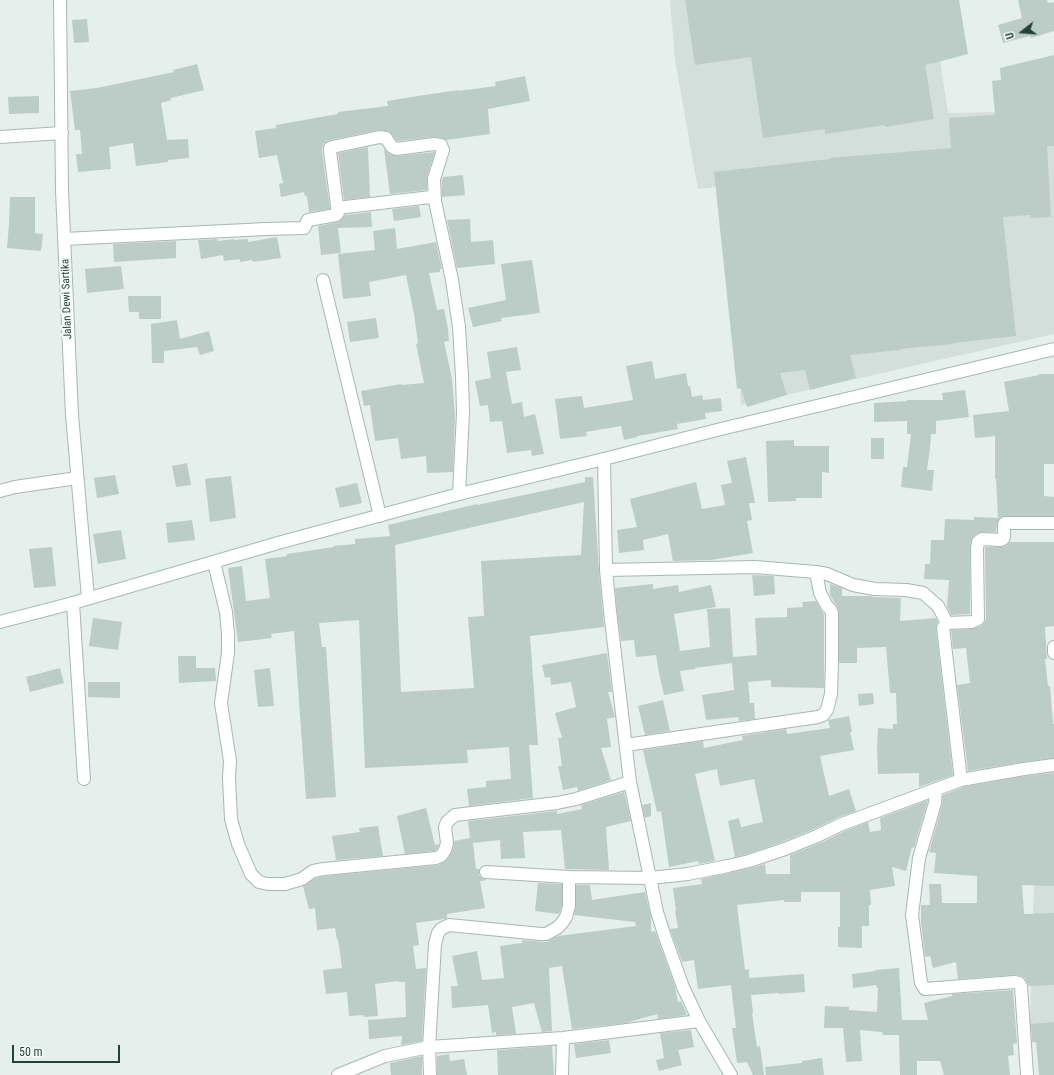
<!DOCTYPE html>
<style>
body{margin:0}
#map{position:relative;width:1054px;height:1075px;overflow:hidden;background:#e5efeb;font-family:"Roboto Condensed",sans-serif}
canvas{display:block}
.north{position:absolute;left:1002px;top:12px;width:40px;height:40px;-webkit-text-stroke:3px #f6fbf8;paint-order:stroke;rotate:253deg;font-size:11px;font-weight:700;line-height:16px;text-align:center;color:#22433b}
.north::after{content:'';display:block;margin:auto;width:14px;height:18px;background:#22433b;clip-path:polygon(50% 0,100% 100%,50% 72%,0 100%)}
.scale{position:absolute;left:12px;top:1045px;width:108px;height:18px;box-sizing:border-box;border:2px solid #22433b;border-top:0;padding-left:5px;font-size:12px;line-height:14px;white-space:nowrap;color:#22433b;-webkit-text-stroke:3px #f6fbf8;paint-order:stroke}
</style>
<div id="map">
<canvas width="1054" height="1075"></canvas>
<div class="north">U</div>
<div class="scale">50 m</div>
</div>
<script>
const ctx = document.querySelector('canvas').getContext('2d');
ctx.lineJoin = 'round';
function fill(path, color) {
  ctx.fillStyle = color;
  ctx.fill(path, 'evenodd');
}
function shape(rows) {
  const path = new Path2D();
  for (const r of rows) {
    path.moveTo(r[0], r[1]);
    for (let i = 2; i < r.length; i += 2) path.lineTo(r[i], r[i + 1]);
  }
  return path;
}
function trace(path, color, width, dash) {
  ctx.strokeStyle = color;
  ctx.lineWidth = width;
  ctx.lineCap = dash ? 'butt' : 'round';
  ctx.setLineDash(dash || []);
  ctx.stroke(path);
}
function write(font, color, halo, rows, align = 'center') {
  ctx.font = font + ' "Roboto Condensed",sans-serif';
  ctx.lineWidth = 4;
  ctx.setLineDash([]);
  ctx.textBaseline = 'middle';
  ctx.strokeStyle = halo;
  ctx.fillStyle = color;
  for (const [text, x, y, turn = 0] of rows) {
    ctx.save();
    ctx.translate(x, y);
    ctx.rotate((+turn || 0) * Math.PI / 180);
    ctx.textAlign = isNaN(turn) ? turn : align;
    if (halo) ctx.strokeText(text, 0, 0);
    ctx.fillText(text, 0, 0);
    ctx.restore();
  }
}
fill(shape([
 [670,0,931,0,948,113,1054,111,1054,334,741,405,725,186,698,189,675,60],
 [1054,768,1054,1028,1030,1029,1034,881,1034,824,1037,769]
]), '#d3dfda');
fill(shape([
 [685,0,959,0,968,54,934,63,925,65,934,119,885,127,885,125,825,134,825,129,763,138,751,57,695,65],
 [1018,0,1047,0,1048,3,1054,2,1054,31,1031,38,1030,36,1003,43,998,25,1022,18],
 [87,19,89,42,74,43,72,20],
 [1054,55,1054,146,1047,146,1051,217,1031,218,1030,215,1003,217,1016,336,953,343,953,344,900,349,900,350,850,355,856,378,810,390,805,370,780,373,787,395,747,407,741,388,737,389,714,172,830,159,830,158,951,148,949,118,995,115,992,81,1001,80,1000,68],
 [197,64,204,90,171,98,171,100,161,103,167,140,188,139,189,158,168,160,168,162,136,166,133,143,109,147,111,169,78,172,76,154,82,154,80,130,75,130,70,91,97,88,174,72,173,70],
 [525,76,530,101,488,109,490,134,446,140,442,138,433,137,397,141,390,132,379,130,330,140,327,141,323,144,322,151,330,209,309,212,307,196,305,196,304,192,281,197,279,184,283,183,277,155,259,158,255,131,276,128,276,125,338,114,338,112,388,106,387,101,424,95,459,90,459,91,496,86,495,82],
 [39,96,39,113,9,114,8,97],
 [368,147,370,197,344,200,338,153],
 [384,149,389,154,397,156,435,152,427,177,427,190,390,194],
 [463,175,465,195,442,197,442,180,443,177],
 [10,197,35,197,35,233,43,234,41,251,7,248,9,224],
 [419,206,421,217,394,221,392,209],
 [371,212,372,227,338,228,341,253,321,255,318,226,338,222,343,218,345,215],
 [470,219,471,242,493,240,495,264,457,268,447,220],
 [395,228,397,249,436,242,442,269,440,269,440,272,429,273,437,310,444,309,448,329,449,341,444,342,452,378,455,415,453,472,427,473,426,456,401,459,398,438,375,441,370,405,364,406,361,391,401,384,401,385,424,383,416,344,418,343,414,314,406,275,369,282,371,296,343,299,338,254,375,250,373,231],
 [277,237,281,258,253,262,252,260,240,262,240,259,224,261,223,255,201,259,198,240,217,239,218,241,234,239,234,240,248,239,248,242],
 [176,241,176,258,114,262,113,244],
 [532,260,540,313,501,318,502,321,473,327,468,308,506,300,501,264],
 [121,266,124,289,87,293,85,269],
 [128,296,161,296,161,319,139,319,139,312,129,312],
 [376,318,379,338,350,342,347,322],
 [177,320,180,339,209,331,214,351,200,355,197,347,164,351,164,363,152,363,151,324],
 [517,347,521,370,506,372,512,404,522,402,524,417,535,414,544,454,532,456,531,450,507,453,502,421,490,422,488,405,480,406,475,381,491,378,487,352],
 [652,361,655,379,686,373,688,386,690,386,692,397,702,395,703,400,721,398,722,411,705,413,706,419,677,424,678,429,637,436,637,437,624,440,621,426,586,432,587,436,560,439,555,399,582,396,584,408,633,400,626,366],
 [1039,374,1054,374,1054,464,1044,464,1044,496,1054,497,1054,516,1005,516,998,518,996,479,995,479,995,436,975,438,973,415,1009,411,1004,382,1039,375],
 [965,390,969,417,936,421,936,434,931,434,930,448,927,470,934,470,932,491,901,487,903,467,907,467,911,434,907,434,907,421,874,422,874,403,907,401,907,400,943,400,942,393],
 [871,438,884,438,884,459,871,459],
 [794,440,794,446,829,446,829,473,822,472,822,498,796,498,796,501,768,502,766,441],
 [746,457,755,503,749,503,752,520,747,521,753,553,711,560,673,561,668,534,643,540,644,550,619,553,617,530,637,527,630,499,696,482,702,509,725,505,721,485,732,483,727,461],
 [187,463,191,485,176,487,172,466],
 [115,475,119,494,97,498,94,478],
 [231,476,236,518,210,522,205,479],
 [585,477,593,477,599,571,604,627,530,636,538,745,529,745,533,798,469,806,467,789,486,787,486,781,511,779,509,747,467,750,468,763,365,768,359,620,319,623,322,647,326,647,336,797,306,799,294,631,271,634,272,638,238,642,228,568,242,566,246,601,270,598,265,559,287,556,287,554,334,547,333,546,355,544,355,539,390,536,388,525,477,504,477,505,585,482],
 [584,502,581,555,481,561,484,616,468,617,474,688,401,692,395,545,482,525],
 [357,483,362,503,340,508,335,488],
 [974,517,999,518,997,524,996,532,982,532,978,533,974,536,971,540,970,549,970,614,951,615,947,606,949,580,924,579,925,564,930,564,931,540,944,540,945,519,974,520],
 [192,520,195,540,168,543,166,523],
 [121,530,126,559,98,564,93,534],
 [1010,542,1054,542,1054,626,1045,627,1047,659,1045,659,1048,686,1050,686,1053,724,1054,724,1054,758,1023,762,968,771,957,685,970,683,966,648,953,649,951,630,973,629,981,626,984,623,986,619,985,547,1001,547,1006,546],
 [52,547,56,586,34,588,29,549],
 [752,575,774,576,775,594,754,596],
 [653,584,653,589,678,585,679,592,711,585,716,607,674,614,680,651,710,647,707,609,730,608,733,657,757,655,755,618,787,617,787,608,803,607,802,602,816,601,824,615,824,688,771,687,771,680,748,682,750,703,754,703,755,719,739,721,738,717,706,720,702,695,734,690,732,663,695,668,695,669,680,671,684,691,664,695,659,673,656,655,636,657,634,640,621,641,617,610,615,588],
 [830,584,842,588,842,596,870,596,874,597,901,598,900,621,936,618,938,622,936,626,936,629,953,775,919,787,919,773,878,774,877,749,878,728,893,729,893,724,897,724,896,693,890,693,886,647,857,648,857,663,839,663,839,613,837,606,830,595],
 [93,618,122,622,118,650,89,646],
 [607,653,612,692,608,692,615,717,607,719,611,747,601,748,611,780,578,791,577,787,563,790,558,766,562,766,558,738,562,738,555,713,576,707,571,682,551,685,550,677,545,678,542,665],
 [178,656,196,656,196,668,215,668,216,681,179,683],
 [60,668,64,683,30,692,26,677],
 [270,668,274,706,258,707,254,670],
 [88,682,120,682,120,698,88,697],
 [873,693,874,704,859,706,858,694],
 [663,700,670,731,645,735,638,706],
 [849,716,852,732,850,732,854,750,820,756,829,796,849,789,856,811,839,817,814,829,782,842,747,854,735,857,728,821,739,818,741,827,763,822,754,779,720,786,717,769,695,774,715,861,699,864,698,861,669,867,661,811,657,812,643,750,703,741,704,748,743,740,742,736,786,729,787,734,830,728,828,720],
 [1054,773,1054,886,1022,885,1024,914,1054,913,1054,985,1029,986,1025,978,1020,976,1015,975,958,979,956,962,933,968,930,956,925,957,921,922,921,905,930,905,929,884,941,884,942,903,977,903,977,876,934,873,936,853,929,852,942,805,943,795,963,787,1025,776],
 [624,792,631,821,606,827,609,870,565,869,561,830,523,832,525,858,501,859,500,840,473,843,476,869,479,869,479,875,482,878,487,880,480,881,485,908,447,914,447,918,444,919,416,923,419,945,413,946,416,969,426,968,422,1041,401,1045,402,1036,369,1039,368,1020,406,1017,405,982,398,982,398,981,375,984,378,1016,364,1017,363,1015,349,1016,347,992,326,994,323,970,342,968,338,939,337,940,335,928,317,930,315,908,309,909,303,886,316,878,325,876,439,865,447,860,451,854,454,845,454,841,470,838,468,821,557,811,557,814,582,809,581,805],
 [928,800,914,848,912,847,906,871,892,867,895,886,870,890,871,905,869,905,869,926,862,926,862,948,838,947,838,927,840,927,840,892,801,892,801,902,784,902,784,900,737,905,745,970,749,969,749,978,804,974,805,992,779,994,779,993,751,995,753,1013,752,1013,757,1047,760,1046,764,1075,753,1075,747,1062,737,1063,732,1028,736,1028,731,985,698,989,694,960,682,962,670,929,678,928,675,911,676,911,673,888,702,884,701,879,751,868,765,864,766,874,790,874,790,855,820,843,845,831,868,822,870,832,881,830,880,818],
 [651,803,651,816,645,818,642,805],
 [426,808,435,845,439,844,438,847,436,850,434,851,405,854,397,816],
 [378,826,383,856,336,860,332,836,360,832,359,828],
 [538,883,562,884,562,905,559,914,535,911],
 [576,885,590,885,592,900,645,892,651,917,651,932,655,931,675,986,678,1002,681,1001,687,1015,658,1019,657,1014,626,1023,572,1029,562,966,549,968,552,1031,542,1032,534,1003,512,1007,516,1034,496,1035,496,1032,492,1033,488,1005,452,1008,451,986,458,986,452,956,477,951,482,980,504,978,500,946,522,943,522,940,546,942,558,936,636,926,635,922,574,915,576,906],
 [899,968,902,1020,928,1020,924,1003,952,996,952,994,1013,990,1017,1043,1013,1044,1014,1055,1008,1056,1010,1075,944,1075,940,1061,917,1061,917,1075,900,1075,899,1035,883,1035,882,1032,860,1030,862,1061,846,1062,843,1028,824,1028,825,1006,849,1007,849,1010,877,1012,878,988,877,988,876,985,853,988,852,974,876,971,875,970],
 [1054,1022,1054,1075,1039,1075,1036,1042,1032,1042,1031,1024],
 [691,1030,694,1047,678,1050,682,1065,659,1071,656,1060,664,1058,660,1033],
 [609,1040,611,1053,576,1058,574,1044],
 [552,1046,554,1075,498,1075,497,1050],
 [449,1054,450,1061,464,1059,467,1075,437,1075,437,1056],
 [422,1056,422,1075,391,1075,390,1063],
 [822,1058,824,1075,766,1075,765,1067,802,1063,802,1061]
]), '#bccdc7');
const minor = shape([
 [60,0,62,191,72,415,88,598],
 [0,137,62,133],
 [337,208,431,197,435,201,452,280,459,327,462,376,463,413,459,494],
 [64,239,266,229,304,228,308,220,336,215,338,213,330,151,330,148,332,147,380,137,386,138,392,147,396,149,434,144,441,145,443,150,434,179,435,201],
 [323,280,380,516],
 [604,459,606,570,610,611,630,782,650,878,657,912,665,937,683,987,699,1021,731,1075],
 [0,491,15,487,77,478],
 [214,562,226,612,228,634,228,653,221,703,230,761,229,778,231,819,238,844,251,874,259,882,268,884,285,884,302,879,313,871,324,869,436,858,441,856,445,850,447,843,445,827,447,822,455,815,557,803,576,799,630,782],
 [606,570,755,567,816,572,827,574,853,585,875,589,906,590,923,593,938,606,947,623],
 [73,603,84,779],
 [1054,647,1054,653],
 [626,745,818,717,823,715,827,710,831,694,832,661,832,613,830,609,827,606,820,593,816,572],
 [961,780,943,628,947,623,972,622,978,619,977,549,978,542,982,539,1001,540,1003,539,1004,537,1004,524,1005,523,1054,523],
 [936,789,935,803,919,858,912,915,921,983,925,989,1014,982,1019,983,1021,986,1027,1075],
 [486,872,569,877],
 [338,1075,385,1056,429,1047,435,944,438,933,441,929,449,925,541,934,546,934,557,928,562,923,566,917,569,906,569,877,650,878,688,874,728,866,749,861,785,849,817,836,842,824,961,780,1024,769,1054,765],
 [430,1075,429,1047,563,1038,699,1021],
 [562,1075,563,1038]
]);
const secondary = shape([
 [0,622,73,603,278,543,459,494,604,459,721,429,1054,349]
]);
trace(minor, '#a7b8b3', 14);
trace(secondary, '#a2bcb3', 14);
trace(minor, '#fff', 12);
trace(secondary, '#fff', 12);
write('11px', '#22433b', '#f6fbf8', [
 ["Jalan Dewi Sartika",67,299,-92]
]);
</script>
